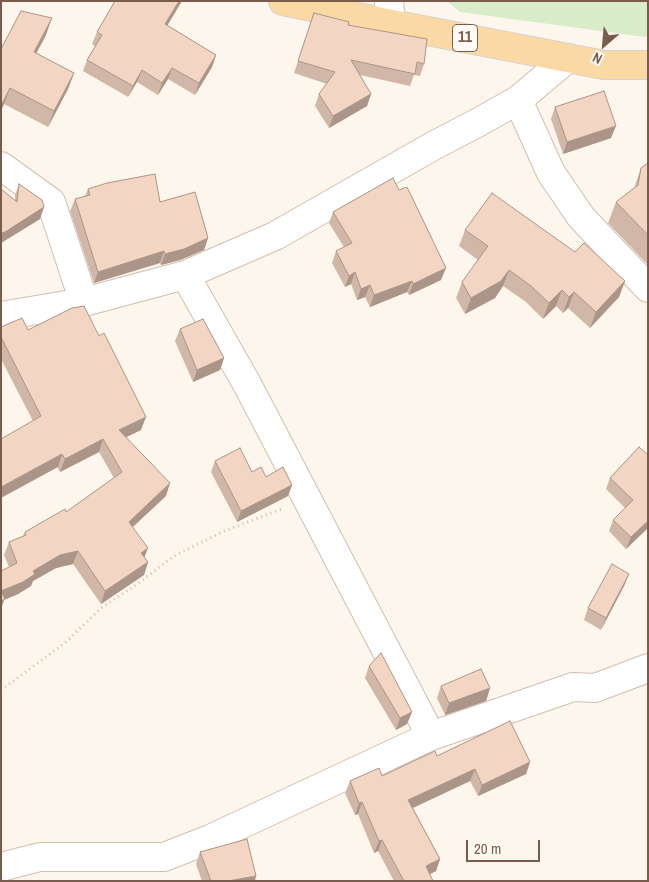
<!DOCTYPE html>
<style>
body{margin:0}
#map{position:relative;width:649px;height:882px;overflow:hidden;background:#fdf6ec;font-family:"Archivo Narrow",sans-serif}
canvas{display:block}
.frame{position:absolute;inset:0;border:2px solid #7a5c4d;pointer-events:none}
.north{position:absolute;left:579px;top:20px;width:50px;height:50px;-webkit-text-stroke:4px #fffaf3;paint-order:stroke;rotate:207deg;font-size:14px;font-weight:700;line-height:20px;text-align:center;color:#7a5c4d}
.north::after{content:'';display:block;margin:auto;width:18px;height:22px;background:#7a5c4d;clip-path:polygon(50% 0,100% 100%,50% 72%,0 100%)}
.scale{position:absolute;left:466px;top:840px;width:74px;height:22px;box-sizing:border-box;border:2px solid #7a5c4d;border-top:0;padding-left:6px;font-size:15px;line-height:18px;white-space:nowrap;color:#7a5c4d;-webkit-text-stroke:4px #fffaf3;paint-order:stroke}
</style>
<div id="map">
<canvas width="649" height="882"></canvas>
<div class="frame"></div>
<div class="north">N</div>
<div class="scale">20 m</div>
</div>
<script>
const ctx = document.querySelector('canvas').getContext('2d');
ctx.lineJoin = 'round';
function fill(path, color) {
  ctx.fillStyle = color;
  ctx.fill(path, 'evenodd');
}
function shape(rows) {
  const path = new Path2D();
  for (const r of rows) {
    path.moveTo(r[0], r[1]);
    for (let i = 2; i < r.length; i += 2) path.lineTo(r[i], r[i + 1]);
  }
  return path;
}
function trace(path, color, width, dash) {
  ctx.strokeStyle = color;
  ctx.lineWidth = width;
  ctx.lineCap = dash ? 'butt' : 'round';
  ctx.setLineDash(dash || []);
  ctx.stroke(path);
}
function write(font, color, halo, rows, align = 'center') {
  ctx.font = font + ' "Archivo Narrow",sans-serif';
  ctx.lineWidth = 5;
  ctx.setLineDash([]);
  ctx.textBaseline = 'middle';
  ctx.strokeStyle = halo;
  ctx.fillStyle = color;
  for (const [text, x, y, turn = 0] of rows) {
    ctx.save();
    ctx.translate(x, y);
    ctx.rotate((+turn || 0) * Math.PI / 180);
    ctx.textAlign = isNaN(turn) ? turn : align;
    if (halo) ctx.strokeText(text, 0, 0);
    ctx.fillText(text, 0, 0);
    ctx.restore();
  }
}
fill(shape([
 [447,1,648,1,648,36,645,37,460,12]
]), '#d8ecc9');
const minor = shape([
 [389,1,391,24],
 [518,100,551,173,581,217,648,288],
 [1,166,51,202,84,302],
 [185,275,247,384,431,736],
 [1,316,84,302,185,275,275,236,433,146,477,123,518,100,568,58],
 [1,867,40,857,164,857,210,839,431,736,573,687,595,688,648,668]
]);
const major = shape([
 [283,1,391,24,604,65,648,65]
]);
trace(minor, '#d1beb0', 30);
trace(major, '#dad1cd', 30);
trace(shape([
 [1,690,65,643,101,608,136,585,174,556,222,532,284,508]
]), '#d9b8a5', 3, [1, 4]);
trace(minor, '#fff', 28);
trace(major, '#fbd9a5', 28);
fill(shape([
 [115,1,182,1,167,25,216,55,212,67,195,95,168,79,158,95,137,82,128,97,83,71,87,60,95,46,92,44,97,32],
 [314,13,348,25,424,64,420,76,414,75,410,86,360,75,371,94,367,106,329,128,315,106,319,94,327,84,294,73],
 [46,35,36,53,74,73,68,89,48,127,4,104,1,111,1,49],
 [555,107,611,138,563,154,551,119],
 [648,163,648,265,608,223,616,202,634,188,641,168],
 [19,184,44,207,40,219,1,243,1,189,15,200,15,195],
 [88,189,160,202,208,238,204,250,180,260,161,265,160,263,94,283,70,211,75,199,85,196],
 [333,212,441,280,409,295,407,292,370,307,365,297,357,300,351,284,345,287,332,263,336,251,344,247,329,223],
 [465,230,575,252,625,281,619,297,590,328,568,308,563,313,556,306,543,319,526,302,503,286,495,298,465,314,456,298,462,282,478,260,459,246],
 [1,327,28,330,141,430,126,437,166,496,133,527,144,557,148,562,144,575,101,604,73,564,56,568,33,581,31,586,18,594,4,600,1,609,1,571,9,567,4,555,9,542,23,536,25,532,66,512,114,478,99,452,60,472,33,421,1,359],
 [180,329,224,358,220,370,193,382,175,341],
 [639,447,648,528,626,549,609,531,613,520,625,508,606,489,610,478],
 [215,461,252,472,292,485,288,496,237,522,211,472],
 [629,574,624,586,601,630,584,620,588,608],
 [369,666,412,712,407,724,396,730,365,678],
 [441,686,490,688,486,701,445,715,437,698],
 [437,756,530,762,526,774,478,796,470,781,413,808,440,859,436,871,430,874,433,881,394,881,378,851,374,853,358,814,355,815,345,793,350,781,382,776],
 [200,852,255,881,202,881,196,864]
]), '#d1b7a8');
fill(shape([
 [179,1,182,1,161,36,165,24],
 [52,18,46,35,28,69,34,52],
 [216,55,212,67,195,95,199,83],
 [172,68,168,79,158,95,162,83],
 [142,70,137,82,128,97,133,86],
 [74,73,68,89,48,127,54,111],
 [10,88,4,104,1,111,1,106],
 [371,94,367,106,329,128,333,116],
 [616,126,611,138,563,154,567,142],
 [44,207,40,219,1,243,1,233],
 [208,238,204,250,180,260,161,265,165,254],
 [164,251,160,263,94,283,98,272],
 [446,268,441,280,409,295,413,284],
 [509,270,503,286,495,298,465,314,471,298],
 [355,272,351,284,345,287,349,276],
 [412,281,407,292,370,307,374,295],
 [625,281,619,297,590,328,596,312],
 [370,285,365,297,357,300,361,289],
 [562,290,556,306,543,319,549,303],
 [574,292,568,308,563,313,569,297],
 [224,358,220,370,193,382,197,370],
 [146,417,141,430,114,443,119,430],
 [103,439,99,452,60,472,65,459],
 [62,454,58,467,1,498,1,487],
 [170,483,166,496,125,534,129,522],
 [292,485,288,496,237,522,241,511],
 [648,521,648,528,626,549,631,537],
 [148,548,143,561,141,553],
 [78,551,73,564,56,568,33,581,31,586,18,594,4,600,1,609,1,591,33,571,60,555],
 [148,562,144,575,101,604,105,591],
 [629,574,624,586,601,630,606,618],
 [490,688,486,701,445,715,449,703],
 [412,712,407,724,396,730,400,718],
 [530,762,526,774,478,796,482,785],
 [475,769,470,781,404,812,408,800],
 [362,802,358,814,355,815,359,803],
 [382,840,378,851,374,853,379,841],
 [440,859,436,871,422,878,426,866],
 [256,876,255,881,228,881]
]), '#aa9588');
const building = shape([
 [115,1,179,1,165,24,216,55,199,83,172,68,162,83,142,70,133,86,87,60,102,35,97,32,115,1],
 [21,11,52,18,34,52,74,73,54,111,10,88,1,106,1,49,21,11],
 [314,13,349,22,348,25,427,39,424,64,417,62,415,74,351,60,371,94,333,116,319,94,335,72,298,61,314,13],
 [604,91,616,126,567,142,555,107,604,91],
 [648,163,648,235,616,202,638,185,641,168,648,163],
 [155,174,160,202,195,192,208,238,184,249,165,254,164,251,98,272,75,199,90,195,88,189,107,183,155,174],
 [393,178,399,190,407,187,446,268,413,284,412,281,374,295,370,285,361,289,355,272,349,276,336,251,352,243,333,212,393,178],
 [19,184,42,200,44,207,5,232,1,233,1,189,17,202,19,184],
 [492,193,575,252,584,243,625,281,596,312,574,292,569,297,562,290,549,303,531,286,509,270,501,281,471,298,462,282,488,246,465,230,492,193],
 [84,306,99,336,104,333,146,417,119,430,170,483,129,522,148,548,141,553,148,562,105,591,78,551,60,555,33,571,35,574,23,582,1,591,5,599,1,601,1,571,17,563,9,542,26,535,25,532,65,509,66,512,122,472,103,439,65,459,62,454,1,487,1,439,41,416,1,337,1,327,22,318,28,330,72,308,84,306],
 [203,319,224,358,197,370,180,329,203,319],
 [639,447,648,455,648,521,631,537,613,520,633,500,610,478,639,447],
 [240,448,252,472,261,467,266,477,283,467,292,485,241,511,215,461,240,448],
 [612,564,629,574,606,618,588,608,612,564],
 [381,653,412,712,400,718,369,666,381,653],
 [481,669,490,688,449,703,441,686,481,669],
 [510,721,530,762,482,785,475,769,408,800,440,859,426,866,433,881,404,881,382,840,379,841,362,802,359,803,350,781,379,768,382,776,435,751,437,756,510,721],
 [247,839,256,876,228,881,211,881,200,852,247,839]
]);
fill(building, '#f3d5c3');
trace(building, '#aa9588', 1);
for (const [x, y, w] of [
 [465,38,25]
]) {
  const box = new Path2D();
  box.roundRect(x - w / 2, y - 13.5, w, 27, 4);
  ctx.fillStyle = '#fffaf3';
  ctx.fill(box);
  trace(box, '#7a5c4d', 1);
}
write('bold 16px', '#7a5c4d', null, [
 ["11",465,38]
]);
</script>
